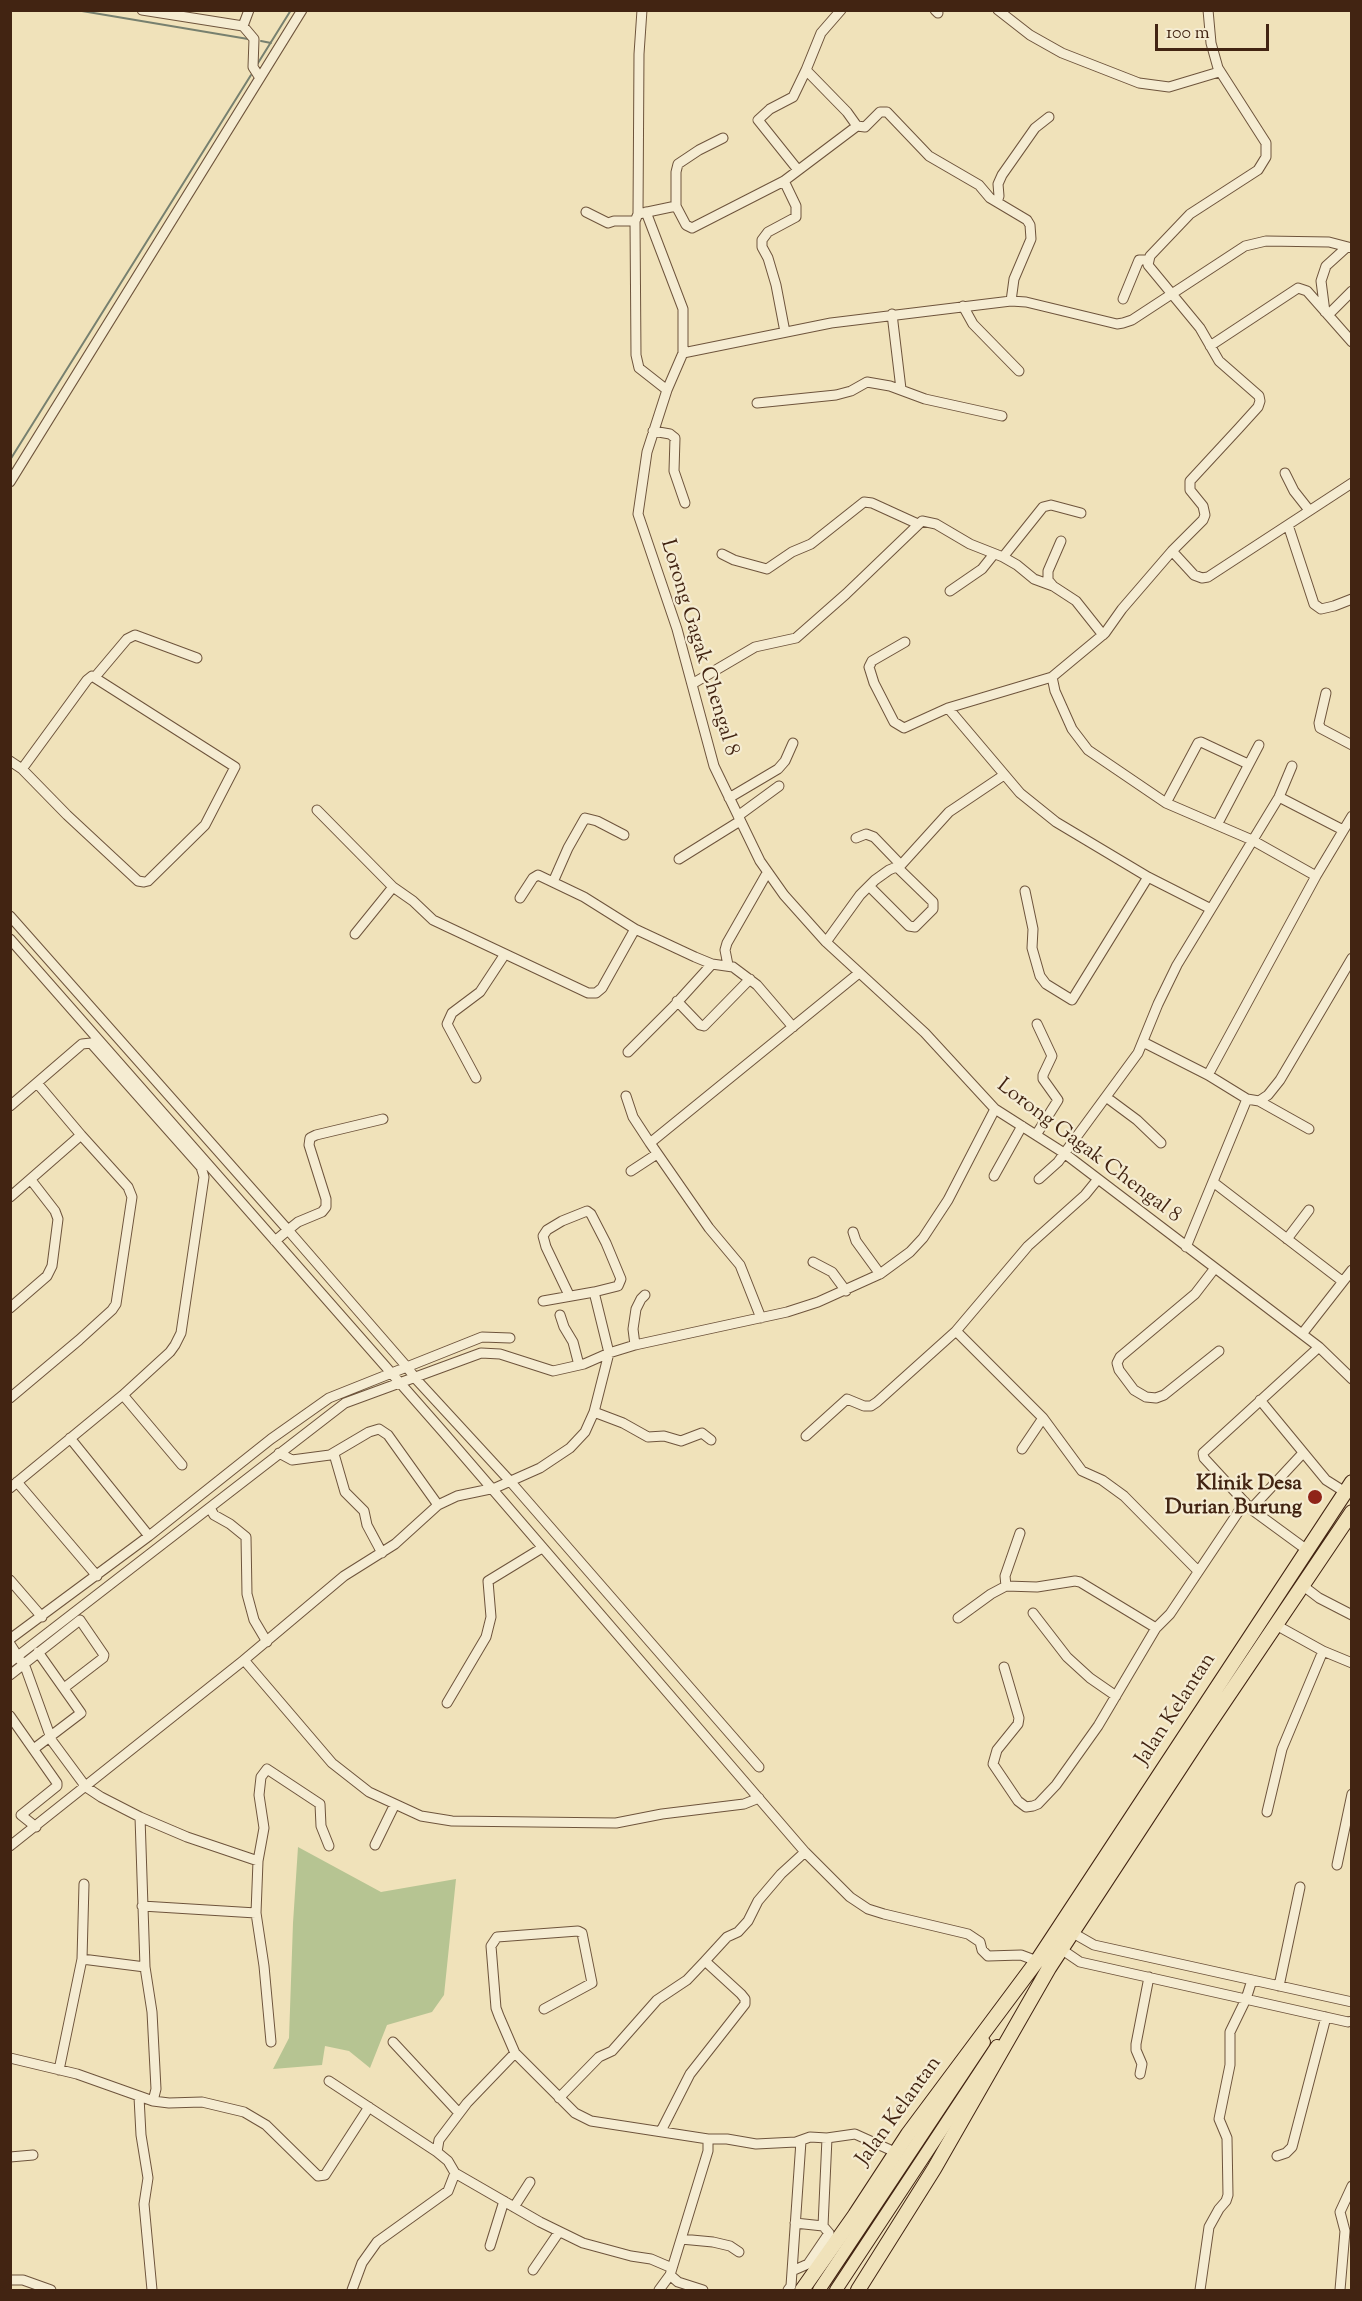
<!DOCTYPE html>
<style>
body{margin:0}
#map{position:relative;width:1362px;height:2301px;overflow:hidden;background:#f0e2ba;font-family:"Sorts Mill Goudy",serif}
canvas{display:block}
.frame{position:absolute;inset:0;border:12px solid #422412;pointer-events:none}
.scale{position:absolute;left:1155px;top:24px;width:114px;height:27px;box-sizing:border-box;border:3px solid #422412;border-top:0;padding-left:8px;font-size:18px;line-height:21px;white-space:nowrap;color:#422412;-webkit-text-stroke:4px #f5ecd2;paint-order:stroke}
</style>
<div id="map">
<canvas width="1362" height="2301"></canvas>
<div class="frame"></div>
<div class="scale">100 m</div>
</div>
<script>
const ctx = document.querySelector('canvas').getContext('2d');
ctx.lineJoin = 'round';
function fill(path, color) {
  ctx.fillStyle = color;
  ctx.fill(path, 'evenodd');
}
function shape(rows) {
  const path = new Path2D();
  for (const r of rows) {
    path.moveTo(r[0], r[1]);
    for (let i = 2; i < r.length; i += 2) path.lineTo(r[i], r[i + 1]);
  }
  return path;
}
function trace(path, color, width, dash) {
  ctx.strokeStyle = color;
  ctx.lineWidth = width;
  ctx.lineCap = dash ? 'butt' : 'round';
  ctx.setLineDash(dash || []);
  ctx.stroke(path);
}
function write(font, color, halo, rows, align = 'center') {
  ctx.font = font + ' "Sorts Mill Goudy",serif';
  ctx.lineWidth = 4.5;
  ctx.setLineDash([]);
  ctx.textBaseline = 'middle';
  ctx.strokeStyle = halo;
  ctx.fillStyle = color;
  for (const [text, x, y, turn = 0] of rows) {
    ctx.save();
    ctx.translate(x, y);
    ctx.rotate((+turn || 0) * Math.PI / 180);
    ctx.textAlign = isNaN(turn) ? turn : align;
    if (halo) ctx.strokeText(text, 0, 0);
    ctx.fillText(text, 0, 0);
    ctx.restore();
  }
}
fill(shape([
 [298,1847,381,1892,456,1879,444,1995,432,2012,387,2025,370,2068,349,2051,325,2046,322,2065,273,2069,289,2038,293,1923]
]), '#b6c492');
trace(shape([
 [76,10,248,39],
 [261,41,271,43],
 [258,63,291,10],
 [10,460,251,75]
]), '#77806f', 2);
const minor = shape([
 [142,10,243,26,254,39,253,67,260,78],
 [642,10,639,54,638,214,635,221,636,355,639,368,667,390],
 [841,10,821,33,806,70,847,112,857,126,865,127,880,112,887,112,929,156,979,185,990,198,1027,220,1030,225,1031,239,1014,279,1011,301],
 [935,10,938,13],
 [998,10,1030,35,1062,53,1139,83,1169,87,1219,72],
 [243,26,249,10],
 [798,170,758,120,770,109,793,97,806,70],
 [784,181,796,206,796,217,768,232,762,240,762,247,768,258,776,285,785,332],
 [997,202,999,196,998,184,1002,175,1035,128,1049,117],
 [676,206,676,172,678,164,699,150,723,138],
 [586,212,608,223,614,221,635,221],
 [646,212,683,309,683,353],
 [638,214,676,206,686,225,692,228,784,181,857,126],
 [1352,248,1329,242,1266,241,1245,246,1132,320,1123,323,1117,324,1026,302,1011,301,831,323,683,353,667,390,647,452,638,514,677,629,714,766,760,861,784,895,826,942,925,1033,995,1109,1064,1153,1319,1347,1352,1379],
 [1123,299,1139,260,1148,260],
 [963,306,973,324,1019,371],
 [1325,312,1321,281,1326,266,1347,247],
 [892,314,901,389],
 [1328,315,1352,291],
 [1210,346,1298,288,1307,291,1352,342],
 [757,403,836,395,851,391,867,382,890,386,925,399,1002,416],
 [653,431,670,434,675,438,674,471,685,503],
 [1285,473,1294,491,1309,510],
 [10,482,302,10],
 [1288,525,1314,604,1321,609,1334,606,1352,599],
 [1061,541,1048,571,1048,580,1053,586,1076,601,1103,635],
 [1172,551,1203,520,1205,515,1203,506,1190,490,1190,481,1239,428,1258,407,1260,401,1259,396,1219,361,1200,328,1148,265,1150,256,1190,214,1258,170,1266,157,1266,143,1218,68,1211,43,1208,10],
 [722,554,734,560,767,569,792,552,811,544,864,502,872,503,918,524],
 [1003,557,1043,507,1051,505,1081,513],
 [950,591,982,569,994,554],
 [905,642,872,661,869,667,874,683,894,722,904,728,948,708,1052,677,1105,633,1122,609,1172,551,1194,575,1202,578,1208,577,1352,483],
 [95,677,127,639,135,635,197,658],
 [1052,677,1055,691,1072,729,1088,750,1166,803,1252,840,1316,876],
 [692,684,755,647,796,638,846,594,922,521,936,524,970,544,1003,557,1017,565,1034,579,1053,586],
 [1326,693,1319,723,1320,728,1352,745],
 [948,708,1020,793,1056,822,1148,877,1211,909],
 [10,761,22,769,67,815,138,881,144,882,148,881,205,825,235,767,92,676,87,680,22,769],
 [1279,797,1343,830],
 [729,798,778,769,785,761,793,743],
 [1166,803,1198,743,1201,742,1248,764],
 [317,810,393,887,413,901,433,920,588,993,596,993,602,988,635,929,695,957,712,964,733,967,757,985,793,1027],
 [738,816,779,786],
 [1217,825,1259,745],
 [856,838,866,834,874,837,901,865],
 [679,859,740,821],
 [553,882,568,848,585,818,597,821,624,835],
 [869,886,909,926,915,927,933,909,933,902,898,868],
 [1025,891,1033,929,1032,948,1040,976,1046,984,1072,1000,1148,877],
 [520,898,533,878,538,875,584,897,635,929],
 [10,916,288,1230,275,1241],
 [355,934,393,887],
 [10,939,444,1433,805,1852,850,1897,868,1909,884,1914,968,1934,980,1942,982,1950,988,1956,1021,1955,1037,1961],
 [826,942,860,895,875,880,889,870,901,865,949,812,1004,775],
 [728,965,725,950,727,943,767,873],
 [677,1001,700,1025,704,1026,750,979],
 [1143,1042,1208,1075,1247,1099,1259,1101,1268,1095,1280,1080,1352,958],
 [628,1052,673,1007,712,964],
 [1208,1075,1316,876,1352,816],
 [476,1078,447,1024,452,1013,480,992,505,954],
 [626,1096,633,1117,650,1143],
 [1106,1097,1137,1120,1161,1143],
 [1259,1101,1309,1129],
 [10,1106,82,1044,91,1043,201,1167,204,1177,181,1333,175,1345,170,1352,123,1395,10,1488],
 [383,1119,316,1135,310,1138,309,1145,326,1199,326,1207,322,1212,298,1222,288,1230,407,1367,415,1378,509,1480,759,1767],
 [1036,1135,1058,1100,1043,1079,1043,1075,1052,1056,1037,1024],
 [631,1171,657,1154],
 [994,1176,1022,1126],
 [1039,1179,1058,1162,1138,1053,1158,1004,1177,965,1279,797,1292,766],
 [1213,1182,1342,1281],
 [10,1197,81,1135,37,1083],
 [853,1232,856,1241,880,1274],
 [1287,1239,1309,1210],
 [1186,1247,1247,1099],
 [813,1262,832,1272,846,1291],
 [1215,1268,1195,1294,1120,1357,1117,1363,1119,1370,1134,1390,1146,1397,1156,1398,1164,1395,1219,1351],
 [543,1301,594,1292],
 [10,1308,47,1276,52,1266,58,1219,55,1211,31,1180],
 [560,1315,564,1327,573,1342,579,1365],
 [761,1318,740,1265,709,1228,650,1143,859,973],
 [1302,1334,1352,1270],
 [635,1345,633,1329,636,1309,641,1299,645,1295],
 [123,1395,182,1465],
 [10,1398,79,1340,112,1310,116,1304,132,1197,128,1187,81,1135],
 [1260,1400,1326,1480,1345,1492],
 [594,1412,623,1423,648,1437,664,1436,681,1441,702,1433,711,1440],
 [1043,1418,1082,1471,1102,1480,1124,1496,1198,1571],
 [806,1436,847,1399,864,1406,871,1406,877,1402,956,1331],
 [70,1438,149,1536],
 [1022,1449,1043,1418,956,1331,1028,1246,1085,1195,1098,1179],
 [279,1453,292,1460,330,1455,369,1432,379,1429,388,1435,438,1505],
 [334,1454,345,1492,364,1511,367,1525,382,1553],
 [17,1482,97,1576],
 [210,1508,214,1515,230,1524,246,1537,247,1594,254,1620,267,1642],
 [1251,1509,1303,1453],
 [1020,1533,1005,1576,1006,1586,1037,1587,1075,1581,1080,1582,1156,1628],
 [1307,1550,1251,1509,1204,1458,1203,1453,1319,1347],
 [10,1580,42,1617],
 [1302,1585,1319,1598,1352,1615],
 [1033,1613,1067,1657,1090,1678,1116,1696],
 [958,1618,991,1594,1006,1586],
 [1276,1625,1323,1651,1352,1663],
 [10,1639,149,1536,271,1439,329,1398,482,1337,510,1338],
 [10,1644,26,1669,52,1741,86,1787,101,1797,140,1817,187,1837,258,1861,264,1828,259,1795,261,1777,267,1769,320,1804,321,1826,329,1846],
 [244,1660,332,1763,369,1792,421,1816,452,1821,616,1823,662,1814,744,1804,759,1798],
 [10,1662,345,1403,481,1353,500,1354,553,1371,584,1364,609,1353,594,1292,618,1286,621,1279,606,1243,591,1214,587,1211,562,1221,547,1230,543,1236,546,1247,569,1295],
 [1004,1667,1019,1718,1018,1724,997,1750,993,1764,1018,1801,1026,1807,1033,1806,1038,1804,1056,1785,1098,1726,1156,1628,1170,1614,1245,1502],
 [10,1675,80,1620,104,1655,103,1658,64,1688],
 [447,1703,486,1637,491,1617,488,1581,542,1548],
 [10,1716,57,1783,57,1786,21,1815,36,1827],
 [35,1748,81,1713,38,1652],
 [1267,1812,1282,1749,1323,1651],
 [375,1845,395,1804],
 [10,1846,244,1660,344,1576,395,1544,438,1505,457,1496,495,1488,540,1468,570,1448,585,1432,594,1412,609,1353,635,1345,787,1312,818,1302,880,1274,910,1252,923,1238,948,1200,995,1109],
 [1337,1865,1352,1794],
 [142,1906,256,1913,258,1861],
 [256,1913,264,1966,271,2042],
 [1073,1933,1094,1945,1352,2002],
 [1061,1949,1080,1962,1348,2022,1352,2021],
 [82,1959,145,1967],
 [1279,1986,1300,1887],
 [544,2009,592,1983,582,1933,578,1931,497,1937,491,1946,496,2008,499,2016,515,2053,575,2113,591,2121,708,2139,727,2139,756,2144,796,2142,810,2137,827,2138,855,2134,895,2152],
 [393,2042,459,2113],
 [10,2058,77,2074,153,2101,156,2089,152,2012,145,1967,140,1817],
 [59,2070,82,1959,84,1884],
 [1140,2074,1142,2064,1136,2050,1136,2044,1149,1977],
 [329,2081,437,2152,448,2161,455,2173,448,2191,377,2242,362,2263,352,2290],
 [139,2097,141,2135,148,2178,144,2204,152,2290],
 [559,2098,599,2057,612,2051,657,2000,687,1980,705,1961],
 [153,2101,169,2103,202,2102,244,2112,266,2125,318,2176,325,2175,369,2107],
 [661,2131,690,2074,745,2004,745,1999,741,1994,705,1961,727,1937,738,1932,748,1921,758,1901,781,1874,805,1852],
 [437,2152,439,2140,467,2103,515,2053],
 [1277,2156,1286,2153,1292,2147,1326,2017],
 [10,2157,33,2155],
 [455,2173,540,2222,583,2243,631,2256,651,2259,672,2268],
 [514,2207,530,2182],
 [823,2226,827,2138],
 [681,2239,713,2242,730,2246,739,2252],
 [490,2246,504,2201],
 [533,2270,559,2232],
 [792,2271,808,2264,829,2233,823,2226,795,2223],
 [10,2280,23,2280,51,2290],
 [659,2290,670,2275],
 [703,2290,678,2282,670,2275,708,2151,708,2139],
 [788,2290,791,2286,801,2141],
 [1200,2290,1209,2227,1219,2209,1226,2201,1228,2195,1227,2138,1219,2119,1230,2065,1230,2032,1246,1999,1252,1980],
 [1340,2290,1345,2231,1340,2212,1352,2186]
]);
const major = shape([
 [819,2290,984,2042],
 [836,2290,997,2046]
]);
const highway = shape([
 [802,2290,855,2215,908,2134,1037,1961,1352,1482],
 [858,2290,934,2169,1049,1968,1203,1733,1352,1512]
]);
trace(minor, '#6e543c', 11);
trace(major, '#422412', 14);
trace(highway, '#422412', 16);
trace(minor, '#f5ecd2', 9);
trace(major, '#f0e2ba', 12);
trace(highway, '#f0e2ba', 14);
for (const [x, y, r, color] of [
 [1315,1497,8,"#8f2418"]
]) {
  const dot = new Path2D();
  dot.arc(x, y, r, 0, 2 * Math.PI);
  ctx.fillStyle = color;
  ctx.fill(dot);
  trace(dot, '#f5ecd2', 2);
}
write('21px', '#422412', '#f5ecd2', [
 ["Lorong Gagak Chengal 8",698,648,73],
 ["Lorong Gagak Chengal 8",1088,1152,37],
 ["Jalan Kelantan",1177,1710,-57],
 ["Jalan Kelantan",900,2112,-54]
]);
write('bold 21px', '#422412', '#f5ecd2', [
 ["Klinik Desa",1302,1485],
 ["Durian Burung",1302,1509]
], 'right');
</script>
